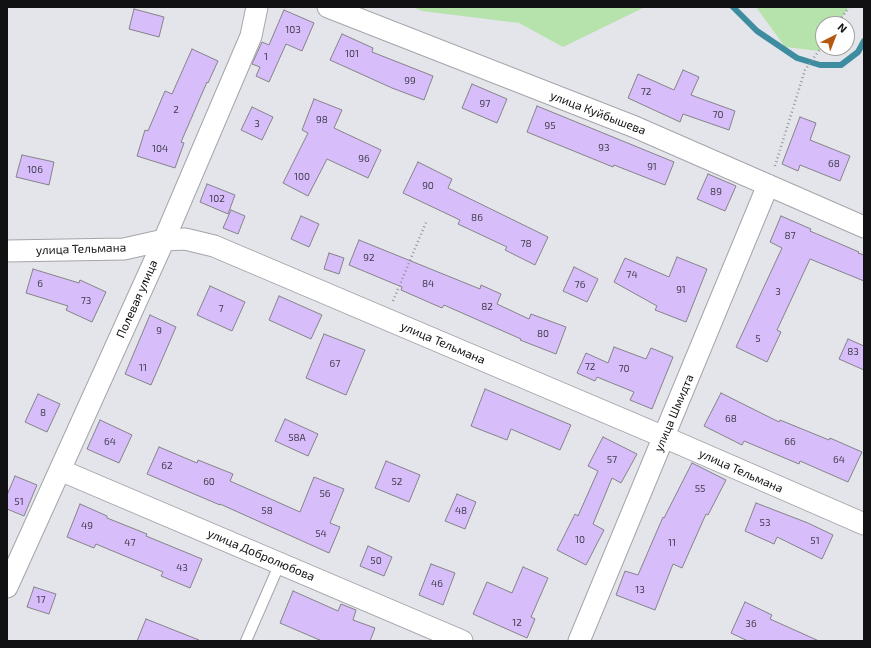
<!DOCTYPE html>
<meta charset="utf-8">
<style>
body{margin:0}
#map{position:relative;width:871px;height:648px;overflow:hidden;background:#e3e5ea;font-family:"Exo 2",sans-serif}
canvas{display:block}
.frame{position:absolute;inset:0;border:8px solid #111113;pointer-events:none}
.north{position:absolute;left:815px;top:16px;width:40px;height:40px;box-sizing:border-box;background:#fff;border:1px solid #a0a0a1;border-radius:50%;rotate:42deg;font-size:11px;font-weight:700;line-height:16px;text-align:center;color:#111113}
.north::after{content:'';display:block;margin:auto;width:14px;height:18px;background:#b65711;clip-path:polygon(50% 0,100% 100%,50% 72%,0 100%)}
</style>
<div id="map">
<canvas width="871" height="648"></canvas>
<div class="frame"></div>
<div class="north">N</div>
</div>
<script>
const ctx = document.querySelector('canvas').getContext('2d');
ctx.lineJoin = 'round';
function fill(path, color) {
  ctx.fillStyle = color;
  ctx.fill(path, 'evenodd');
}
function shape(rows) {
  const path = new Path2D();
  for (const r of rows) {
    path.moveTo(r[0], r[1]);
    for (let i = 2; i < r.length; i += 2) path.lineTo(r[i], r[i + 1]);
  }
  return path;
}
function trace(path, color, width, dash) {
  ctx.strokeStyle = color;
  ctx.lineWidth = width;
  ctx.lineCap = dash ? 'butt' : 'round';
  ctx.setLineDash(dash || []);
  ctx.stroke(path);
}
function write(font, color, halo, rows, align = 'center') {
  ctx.font = font + ' "Exo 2",sans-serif';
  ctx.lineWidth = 3;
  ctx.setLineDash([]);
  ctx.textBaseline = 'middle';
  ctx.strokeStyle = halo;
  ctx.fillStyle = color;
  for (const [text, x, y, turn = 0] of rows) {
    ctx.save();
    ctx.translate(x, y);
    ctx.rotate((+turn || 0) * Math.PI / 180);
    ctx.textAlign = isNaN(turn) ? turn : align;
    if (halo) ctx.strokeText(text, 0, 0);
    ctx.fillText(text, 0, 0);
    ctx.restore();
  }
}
fill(shape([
 [413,7,645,7,563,47,519,23,422,11],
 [756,7,849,7,837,24,823,24,823,45,819,51,785,47]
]), '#b6e3ab');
trace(shape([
 [733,7,757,31,797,58,820,65,841,65,858,52,864,41]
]), '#3e8ca0', 6);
const building = shape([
 [134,9,164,17,159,37,129,29,134,9],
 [284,10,314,23,302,51,286,44,269,82,256,76,260,67,252,64,262,42,269,45,284,10],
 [342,34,373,48,372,52,433,76,424,100,392,88,330,60,342,34],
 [192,49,218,61,208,83,207,82,181,142,184,143,175,168,137,156,145,130,148,131,165,91,172,94,192,49],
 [683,70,699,77,691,95,735,111,729,130,683,114,680,122,628,98,638,74,674,90,683,70],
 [472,84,507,99,497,123,462,108,472,84],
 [314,99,342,110,334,128,381,150,368,178,327,159,308,196,283,183,308,133,302,130,314,99],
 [537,106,674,162,665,185,614,165,613,167,527,132,537,106],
 [252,107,273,117,262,140,241,130,252,107],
 [800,117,816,123,810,140,850,156,840,181,800,165,798,171,782,164,800,117],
 [22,155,54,162,49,185,16,177,22,155],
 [418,162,452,179,448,188,548,237,535,265,505,250,507,247,458,224,460,220,403,193,418,162],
 [708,174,736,186,725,211,697,199,708,174],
 [207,184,235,195,228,214,200,202,207,184],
 [231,210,245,216,238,234,223,228,231,210],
 [301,216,319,224,309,247,291,239,301,216],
 [781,216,811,229,810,231,859,252,858,253,864,255,864,281,810,259,777,330,781,332,767,362,736,347,782,248,770,242,781,216],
 [359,240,480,289,481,285,501,294,497,304,529,319,531,314,566,327,556,354,520,340,521,339,444,305,442,308,401,290,402,287,349,265,359,240],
 [329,253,344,258,339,274,324,269,329,253],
 [677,257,707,269,686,322,655,310,657,306,614,282,625,258,669,277,677,257],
 [574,267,598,279,587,302,563,291,574,267],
 [33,269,79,283,80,280,106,292,92,322,66,310,68,306,26,293,33,269],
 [210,286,245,302,232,331,197,315,210,286],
 [279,296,322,315,311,339,269,320,279,296],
 [150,315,176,327,151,385,125,374,150,315],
 [324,334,365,350,346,395,306,378,324,334],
 [848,339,864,346,864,370,839,359,848,339],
 [614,347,646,359,651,348,673,357,652,409,630,400,634,392,597,377,595,381,577,373,586,353,608,363,614,347],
 [485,389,571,425,560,450,511,429,507,440,471,426,485,389],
 [721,393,779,422,780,420,829,440,830,438,862,452,848,482,800,461,799,464,744,441,742,445,704,426,721,393],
 [38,394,60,404,47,432,25,422,38,394],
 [285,419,318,434,308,456,275,441,285,419],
 [100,420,132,435,119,463,87,449,100,420],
 [603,437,637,454,621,483,612,478,593,524,604,530,586,565,557,550,575,514,578,516,598,471,588,466,603,437],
 [159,447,197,463,198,460,233,474,230,481,300,512,314,477,344,489,330,523,340,527,329,553,220,504,220,505,147,474,159,447],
 [386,461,420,475,409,502,375,488,386,461],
 [692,463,726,480,708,515,706,514,682,568,673,564,655,610,616,595,625,571,638,575,663,517,664,518,692,463],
 [15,476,37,485,24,516,7,509,7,495,15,476],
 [457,494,476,502,465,529,445,521,457,494],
 [756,503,808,523,833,535,822,559,777,537,774,544,745,531,756,503],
 [80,504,107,516,107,518,147,534,146,536,202,559,190,588,161,576,163,572,96,544,94,548,67,537,80,504],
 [368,546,392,557,384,576,360,566,368,546],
 [431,564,455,573,443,605,419,595,431,564],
 [523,567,548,578,531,617,535,619,527,638,473,614,487,582,512,593,523,567],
 [34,587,56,594,49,614,27,607,34,587],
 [293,591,338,611,341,604,356,610,353,620,375,628,370,641,322,641,280,623,293,591],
 [745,602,772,615,770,619,819,641,748,641,731,633,745,602],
 [146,619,199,640,199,641,137,641,146,619]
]);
fill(building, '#d7befa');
trace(building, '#848387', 1);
const lane = shape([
 [246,641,280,563]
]);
const street = shape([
 [328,7,635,127,864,227],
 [7,251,124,249,164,240,185,239,214,246,664,437,864,524],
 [60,470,462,641],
 [7,587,164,240,251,36,257,7],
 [579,641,768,185]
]);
trace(lane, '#a4a5aa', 12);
trace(street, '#a4a5aa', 23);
trace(shape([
 [837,24,849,7],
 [775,166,805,70,823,45],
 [393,301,427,220]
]), '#939498', 2.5, [1, 3]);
trace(lane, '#fff', 10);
trace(street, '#fff', 21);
write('10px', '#423c4d', null, [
 ["103",293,30],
 ["101",352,54],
 ["1",266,57],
 ["99",410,81],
 ["72",646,92],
 ["97",485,104],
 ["2",176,110],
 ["70",718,115],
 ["98",322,120],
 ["3",257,124],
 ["95",550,126],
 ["93",604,148],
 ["104",160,149],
 ["96",364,159],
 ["68",834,164],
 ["91",652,167],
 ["106",35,170],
 ["100",302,177],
 ["90",428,186],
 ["89",716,192],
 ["102",217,199],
 ["86",477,218],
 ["87",790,236],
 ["78",526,244],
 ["92",369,258],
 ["74",632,275],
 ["6",40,284],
 ["84",428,284],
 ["76",580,285],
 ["91",681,290],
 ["3",778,292],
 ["73",86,301],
 ["82",487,307],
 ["7",221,309],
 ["9",159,331],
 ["80",543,334],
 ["5",758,339],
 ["83",853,352],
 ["67",335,364],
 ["72",590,367],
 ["11",143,368],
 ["70",624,369],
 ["8",43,413],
 ["68",731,419],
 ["58А",297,438],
 ["64",110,442],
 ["66",790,442],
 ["57",612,460],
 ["64",839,460],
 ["62",167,466],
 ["60",209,482],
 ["52",397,482],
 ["55",700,489],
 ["56",325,494],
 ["51",19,502],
 ["58",267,511],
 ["48",461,511],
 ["53",765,523],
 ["49",87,526],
 ["54",321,534],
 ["10",580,540],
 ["51",815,541],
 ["47",130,543],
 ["11",672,543],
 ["50",376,561],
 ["43",182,568],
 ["46",437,584],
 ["13",640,590],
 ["17",41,600],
 ["12",517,623],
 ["36",751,624]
]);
write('12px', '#111113', '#fff', [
 ["улица Куйбышева",598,113,21],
 ["улица Тельмана",81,249,-2],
 ["Полевая улица",137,299,-66],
 ["улица Тельмана",443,343,23],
 ["улица Шмидта",674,413,-67],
 ["улица Тельмана",741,471,24],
 ["улица Добролюбова",261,555,23]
]);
</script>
